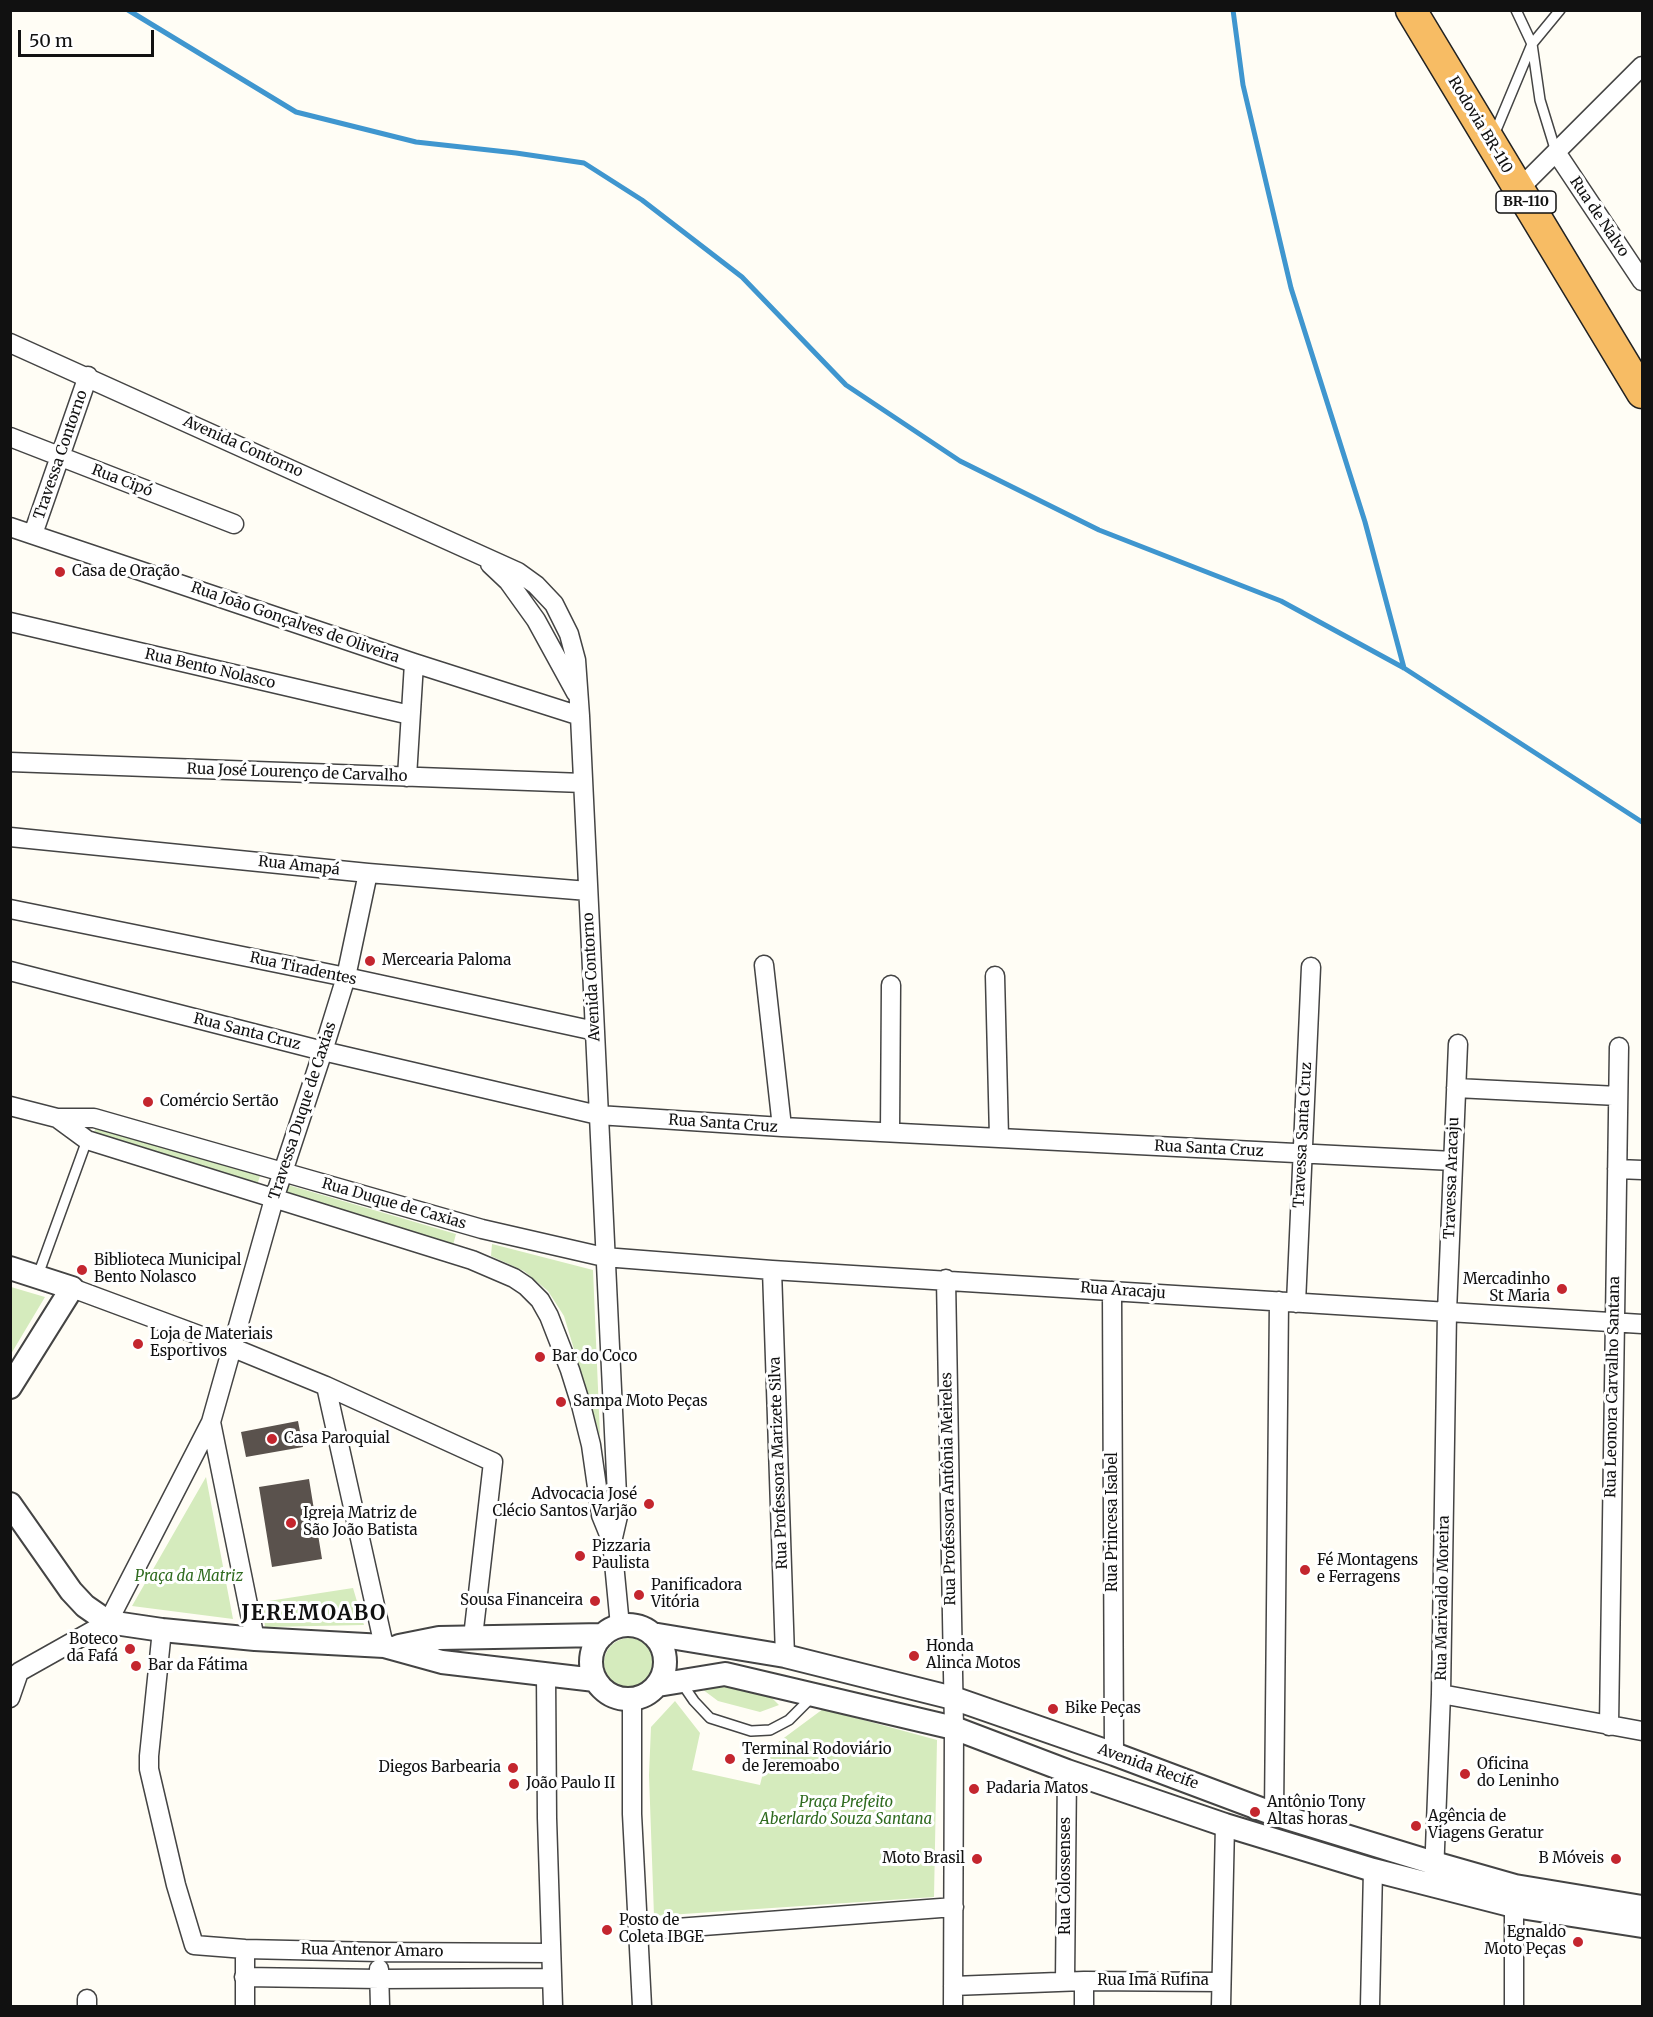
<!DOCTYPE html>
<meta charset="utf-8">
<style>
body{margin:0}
#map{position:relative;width:1653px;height:2017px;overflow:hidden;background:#fffdf5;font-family:Merriweather,serif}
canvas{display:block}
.frame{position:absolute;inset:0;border:12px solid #111;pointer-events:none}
.scale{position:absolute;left:18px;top:30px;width:136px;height:27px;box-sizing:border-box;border:3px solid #111;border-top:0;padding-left:8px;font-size:18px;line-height:21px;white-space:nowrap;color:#111;-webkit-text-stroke:4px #fff;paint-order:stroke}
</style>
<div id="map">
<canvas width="1653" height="2017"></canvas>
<div class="frame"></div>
<div class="scale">50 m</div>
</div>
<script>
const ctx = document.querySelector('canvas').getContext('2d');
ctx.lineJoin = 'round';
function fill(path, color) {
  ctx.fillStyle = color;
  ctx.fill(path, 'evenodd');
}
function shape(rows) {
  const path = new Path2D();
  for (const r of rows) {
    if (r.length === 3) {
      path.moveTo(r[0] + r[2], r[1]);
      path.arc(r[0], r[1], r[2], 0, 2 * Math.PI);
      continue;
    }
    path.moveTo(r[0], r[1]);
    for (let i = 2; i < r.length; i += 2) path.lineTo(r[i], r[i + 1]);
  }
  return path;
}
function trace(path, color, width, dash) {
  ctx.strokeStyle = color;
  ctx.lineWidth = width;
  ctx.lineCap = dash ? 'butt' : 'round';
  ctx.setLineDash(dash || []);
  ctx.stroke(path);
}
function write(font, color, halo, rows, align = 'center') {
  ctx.font = font + ' Merriweather,serif';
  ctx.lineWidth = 6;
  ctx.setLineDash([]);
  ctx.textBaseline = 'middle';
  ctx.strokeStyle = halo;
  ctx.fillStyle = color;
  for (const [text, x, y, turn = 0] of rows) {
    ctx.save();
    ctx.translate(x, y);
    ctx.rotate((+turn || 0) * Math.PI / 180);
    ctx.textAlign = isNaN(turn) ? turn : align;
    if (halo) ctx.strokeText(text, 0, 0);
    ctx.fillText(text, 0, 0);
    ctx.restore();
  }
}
fill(shape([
 [96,1126,260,1176,257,1185,93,1136],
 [288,1185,456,1234,453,1245,285,1195],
 [492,1244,593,1270,600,1436,564,1316,548,1291,524,1271,491,1256],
 [11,1287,45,1297,11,1354,10,1287],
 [206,1477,233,1619,132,1606],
 [353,1588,364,1625,265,1627,262,1602],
 [629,1663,25],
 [724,1685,772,1698,779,1705,760,1712,718,1701,702,1689],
 [675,1701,700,1733,692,1770,760,1785,769,1749,823,1709,937,1740,934,1897,654,1916,649,1775,651,1727]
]), '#d5ebbd');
trace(shape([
 [128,10,296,112,416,142,516,153,584,163,642,200,742,277,846,385,960,461,1099,530,1281,601,1404,668,1642,822],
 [1233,10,1243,85,1291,288,1365,522,1404,668]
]), '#3f96cf', 5);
fill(shape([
 [298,1421,303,1447,246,1457,241,1432],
 [309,1479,322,1559,272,1567,259,1487]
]), '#5a524d');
const service = shape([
 [1516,10,1532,44,1540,100,1556,152],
 [1494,135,1532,44,1560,10],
 [38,1275,87,1140],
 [681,1682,694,1701,710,1718,751,1731,770,1730,789,1720,812,1697]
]);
const minor = shape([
 [1556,152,1642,281],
 [1519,189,1642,66],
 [10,343,518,572,536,585,554,604,569,634,576,660,580,716,618,1516,612,1542],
 [10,437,234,524],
 [10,527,414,663,580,716],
 [33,534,88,376],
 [490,564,508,581,536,620,576,693],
 [10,622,410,715],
 [10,762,583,783],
 [407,777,414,663],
 [10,837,368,873,588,891],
 [10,909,346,977,595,1031],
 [764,965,782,1127],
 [10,971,323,1051,598,1115,782,1127,1453,1161],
 [995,976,999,1137],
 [1456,1088,1618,1096],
 [10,1106,57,1118,94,1118,482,1229,604,1257,772,1270,1642,1324],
 [57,1118,87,1140,472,1260,514,1278,526,1286,540,1300,549,1316,570,1370,581,1405,591,1445,601,1515,612,1542,620,1626],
 [890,1132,891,985],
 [1617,1169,1642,1170],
 [772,1270,785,1656],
 [946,1279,954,1728,953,2006],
 [72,1288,231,1347,326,1386,493,1462,473,1637],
 [1112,1291,1114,1754],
 [1296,1303,1311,967],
 [326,1386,384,1646],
 [211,1422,255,1639],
 [162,1630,149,1756,149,1769,176,1885,194,1945,245,1949,379,1952,551,1953],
 [19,1672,108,1622,211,1422,274,1199,323,1051,346,977,368,873],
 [546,1674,547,1818,553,2006],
 [1441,1694,1642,1731],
 [10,1698,19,1672],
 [632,1700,632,1814,642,2006],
 [1609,1726,1619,1047],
 [1274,1814,1279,1301],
 [1434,1874,1441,1694,1447,1312,1458,1044],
 [637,1931,954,1907],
 [379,1969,380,2006],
 [244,1977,380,1979,551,1978],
 [1065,1981,1067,1771],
 [1084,1981,1084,2006],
 [953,1986,1084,1981,1221,1982],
 [87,2006,87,1999],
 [245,2006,245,1949],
 [1221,2006,1225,1825],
 [1370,2006,1373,1870],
 [1514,2006,1514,1894]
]);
const tertiary = shape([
 [10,1268,72,1288,10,1387],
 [10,1504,71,1591,85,1606,108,1622,162,1630,255,1639,384,1646,442,1662,595,1680],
 [628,1662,37],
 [652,1634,785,1656,953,1698,1114,1754,1274,1814,1434,1863,1515,1886,1642,1907],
 [399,1646,439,1638,603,1635],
 [658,1685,725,1674,954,1728,1067,1771,1225,1825,1373,1870,1514,1906,1642,1926]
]);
const trunk = shape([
 [1411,10,1642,393]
]);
trace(service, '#444', 12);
trace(minor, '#444', 21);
trace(tertiary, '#444', 26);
trace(trunk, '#222', 33);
trace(service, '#fff', 9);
trace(minor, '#fff', 18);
trace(tertiary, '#fff', 22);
trace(trunk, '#f7bc64', 30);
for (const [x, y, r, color] of [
 [60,572,6,"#c4262e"],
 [370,961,6,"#c4262e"],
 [148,1102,6,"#c4262e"],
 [82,1270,6,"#c4262e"],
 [1562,1289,6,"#c4262e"],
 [138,1344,6,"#c4262e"],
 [540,1357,6,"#c4262e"],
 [561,1402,6,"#c4262e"],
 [272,1439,6,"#c4262e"],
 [649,1504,6,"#c4262e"],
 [291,1523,6,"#c4262e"],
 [580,1556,6,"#c4262e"],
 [1305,1570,6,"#c4262e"],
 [639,1595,6,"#c4262e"],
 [595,1601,6,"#c4262e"],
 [130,1649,6,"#c4262e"],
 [914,1656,6,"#c4262e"],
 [136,1666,6,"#c4262e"],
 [1053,1709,6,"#c4262e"],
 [730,1759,6,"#c4262e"],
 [513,1768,6,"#c4262e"],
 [1465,1774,6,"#c4262e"],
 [514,1784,6,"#c4262e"],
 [974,1789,6,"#c4262e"],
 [1255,1812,6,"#c4262e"],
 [1416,1826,6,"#c4262e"],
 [977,1859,6,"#c4262e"],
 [1616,1859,6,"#c4262e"],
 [607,1930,6,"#c4262e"],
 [1578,1942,6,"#c4262e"]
]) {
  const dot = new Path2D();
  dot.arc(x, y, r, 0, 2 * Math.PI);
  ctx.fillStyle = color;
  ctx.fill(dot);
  trace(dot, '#fff', 2);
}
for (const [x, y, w] of [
 [1526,202,60]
]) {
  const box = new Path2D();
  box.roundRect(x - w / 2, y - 11, w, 22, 4.5);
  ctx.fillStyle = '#fff';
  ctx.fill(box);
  trace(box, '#111', 1.5);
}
write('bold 14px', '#111', null, [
 ["BR-110",1526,202]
]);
write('15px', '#111', '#fff', [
 ["Rodovia BR-110",1480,125,59],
 ["Rua de Nalvo",1599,217,56],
 ["Avenida Contorno",243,447,24],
 ["Travessa Contorno",61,455,-71],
 ["Rua Cipó",122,481,21],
 ["Rua João Gonçalves de Oliveira",295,623,19],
 ["Rua Bento Nolasco",210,669,13],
 ["Rua José Lourenço de Carvalho",297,773,2],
 ["Rua Amapá",299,866,6],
 ["Rua Tiradentes",303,969,12],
 ["Avenida Contorno",592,977,-93],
 ["Rua Santa Cruz",247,1032,14],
 ["Travessa Duque de Caxias",303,1111,-72],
 ["Rua Santa Cruz",723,1124,4],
 ["Travessa Santa Cruz",1303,1135,-87],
 ["Rua Santa Cruz",1209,1149,3],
 ["Travessa Aracaju",1452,1178,-88],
 ["Rua Duque de Caxias",394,1204,16],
 ["Rua Aracaju",1123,1291,4],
 ["Rua Leonora Carvalho Santana",1613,1387,-89],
 ["Rua Professora Marizete Silva",779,1463,-92],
 ["Rua Professora Antônia Meireles",949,1489,-91],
 ["Rua Princesa Isabel",1113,1522,-90],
 ["Rua Marivaldo Moreira",1443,1598,-89],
 ["Avenida Recife",1148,1767,20],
 ["Rua Colossenses",1066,1876,-90],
 ["Rua Antenor Amaro",372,1951,1],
 ["Rua Imã Rufina",1153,1981]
]);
write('15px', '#111', '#fff', [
 ["Casa de Oração",72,572],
 ["Mercearia Paloma",382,961],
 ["Comércio Sertão",160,1102],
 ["Biblioteca Municipal",94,1261],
 ["Bento Nolasco",94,1278],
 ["Mercadinho",1550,1280,"right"],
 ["St Maria",1550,1297,"right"],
 ["Loja de Materiais",150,1335],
 ["Esportivos",150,1352],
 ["Bar do Coco",552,1357],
 ["Sampa Moto Peças",573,1402],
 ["Casa Paroquial",284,1439],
 ["Advocacia José",637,1495,"right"],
 ["Clécio Santos Varjão",637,1512,"right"],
 ["Igreja Matriz de",303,1514],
 ["São João Batista",303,1531],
 ["Pizzaria",592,1547],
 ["Paulista",592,1564],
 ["Fé Montagens",1317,1561],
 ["e Ferragens",1317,1578],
 ["Panificadora",651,1586],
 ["Vitória",651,1603],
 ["Sousa Financeira",583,1601,"right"],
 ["Boteco",118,1640,"right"],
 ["da Fafá",118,1657,"right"],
 ["Honda",926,1647],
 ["Alinca Motos",926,1664],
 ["Bar da Fátima",148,1666],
 ["Bike Peças",1065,1709],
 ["Terminal Rodoviário",742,1750],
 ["de Jeremoabo",742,1767],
 ["Oficina",1477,1765],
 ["do Leninho",1477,1782],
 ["Diegos Barbearia",501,1768,"right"],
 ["João Paulo II",526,1784],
 ["Padaria Matos",986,1789],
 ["Antônio Tony",1267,1803],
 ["Altas horas",1267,1820],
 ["Agência de",1428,1817],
 ["Viagens Geratur",1428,1834],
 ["Moto Brasil",965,1859,"right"],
 ["B Móveis",1604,1859,"right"],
 ["Posto de",619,1921],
 ["Coleta IBGE",619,1938],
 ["Egnaldo",1566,1933,"right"],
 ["Moto Peças",1566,1950,"right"]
], 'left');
write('italic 15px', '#2f6b1f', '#fff', [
 ["Praça da Matriz",189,1577],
 ["Praça Prefeito",846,1803],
 ["Aberlardo Souza Santana",846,1820]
]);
ctx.letterSpacing = '1.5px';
write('bold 21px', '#111', '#fff', [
 ["JEREMOABO",314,1614]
]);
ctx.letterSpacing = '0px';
</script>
